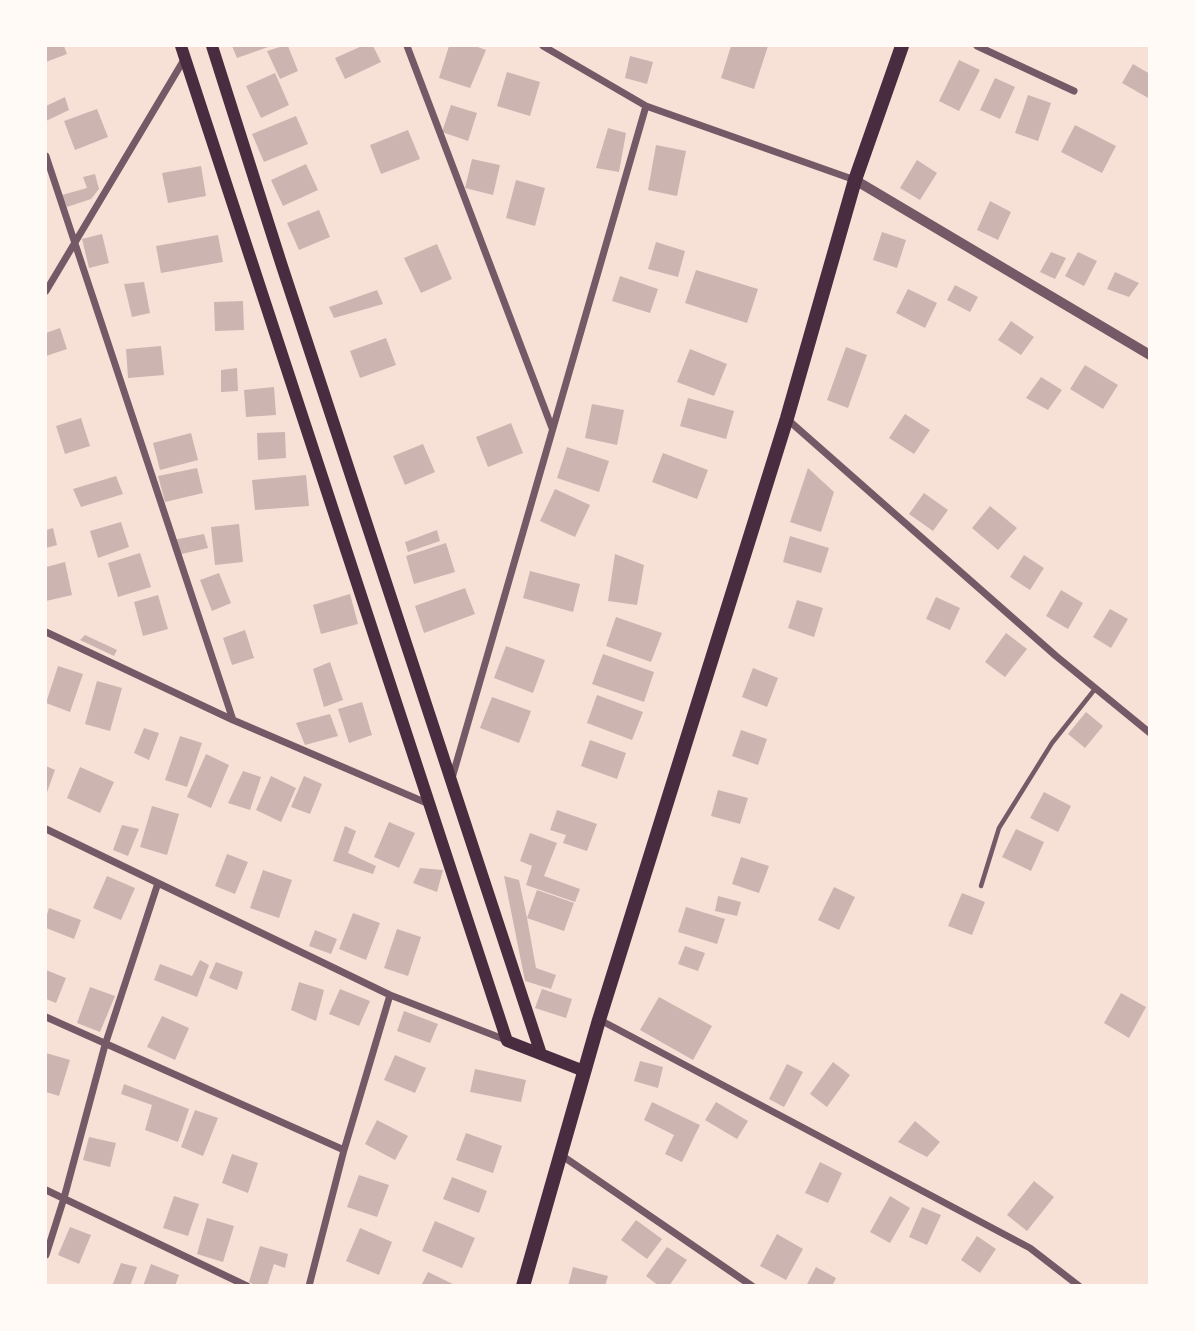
<!DOCTYPE html>
<style>
body{margin:0}
#map{position:relative;width:1195px;height:1331px;overflow:hidden;background:#f7e1d7;font-family:Spectral,serif}
canvas{display:block}
.frame{position:absolute;inset:0;border:47px solid #fffaf5;pointer-events:none}
</style>
<div id="map">
<canvas width="1195" height="1331"></canvas>
<div class="frame"></div>
</div>
<script>
const ctx = document.querySelector('canvas').getContext('2d');
ctx.lineJoin = 'round';
function fill(path, color) {
  ctx.fillStyle = color;
  ctx.fill(path, 'evenodd');
}
function shape(rows) {
  const path = new Path2D();
  for (const r of rows) {
    path.moveTo(r[0], r[1]);
    for (let i = 2; i < r.length; i += 2) path.lineTo(r[i], r[i + 1]);
  }
  return path;
}
function trace(path, color, width, dash) {
  ctx.strokeStyle = color;
  ctx.lineWidth = width;
  ctx.lineCap = dash ? 'butt' : 'round';
  ctx.setLineDash(dash || []);
  ctx.stroke(path);
}
fill(shape([
 [46,46,64,46,67,54,46,62],
 [232,46,271,46,237,58],
 [283,46,288,46,298,71,280,79,267,51],
 [362,46,373,46,381,62,345,79,335,58],
 [449,46,475,46,486,50,470,88,439,78],
 [731,46,768,46,754,89,721,78],
 [630,56,653,62,647,84,625,78],
 [959,60,980,70,959,111,939,101],
 [1133,64,1150,74,1150,99,1122,83],
 [507,72,540,82,530,116,497,106],
 [275,73,289,105,261,118,246,86],
 [995,78,1015,87,1000,119,980,110],
 [1028,95,1051,103,1038,141,1015,133],
 [65,97,69,110,46,121,46,106],
 [451,105,477,113,468,141,442,132],
 [97,109,108,137,75,150,64,121],
 [296,116,308,144,264,162,252,134],
 [1075,125,1116,146,1102,173,1061,152],
 [608,128,626,133,619,172,596,168],
 [408,130,420,159,381,174,370,145],
 [656,145,686,151,677,196,648,190],
 [472,159,500,165,493,195,465,188],
 [917,160,937,173,920,200,900,188],
 [306,164,318,190,283,206,271,180],
 [201,166,206,196,168,203,162,173],
 [95,174,99,189,91,199,67,207,62,195,87,188,83,177],
 [516,180,545,188,535,226,506,218],
 [990,201,1011,212,998,240,977,230],
 [319,210,330,237,299,250,287,223],
 [882,232,906,240,897,268,873,260],
 [102,234,109,263,89,268,82,239],
 [218,235,223,262,161,273,156,246],
 [656,242,685,251,678,277,648,269],
 [437,244,452,279,421,293,404,258],
 [1051,252,1066,258,1055,279,1040,272],
 [1078,252,1097,261,1084,286,1065,276],
 [696,270,758,289,747,323,685,303],
 [1115,272,1139,283,1129,297,1107,289],
 [620,276,658,289,650,313,612,301],
 [144,282,150,313,132,317,124,284],
 [955,285,978,297,970,312,947,300],
 [908,289,937,303,925,328,896,313],
 [377,290,383,304,334,318,329,307],
 [243,301,244,330,215,331,214,302],
 [1011,321,1034,337,1021,355,998,340],
 [60,328,67,349,46,356,46,333],
 [386,338,396,365,360,378,350,351],
 [161,346,164,375,128,378,126,349],
 [846,347,867,355,848,408,827,400],
 [690,349,727,364,714,396,677,382],
 [1085,365,1118,385,1103,409,1070,389],
 [237,368,238,391,221,392,221,370],
 [1041,377,1062,390,1048,410,1026,398],
 [274,387,276,415,246,417,244,390],
 [688,398,734,411,726,439,680,426],
 [592,404,624,410,617,445,585,438],
 [905,414,930,430,914,454,889,438],
 [81,418,90,446,65,454,56,426],
 [511,423,523,453,488,467,476,437],
 [285,432,286,458,258,460,257,433],
 [191,433,198,460,160,470,153,443],
 [423,444,435,472,405,485,393,456],
 [567,447,609,461,599,492,557,478],
 [663,453,708,470,697,499,652,482],
 [197,468,203,493,165,502,158,476],
 [808,468,834,492,821,532,790,522],
 [306,475,309,506,255,510,252,480],
 [116,476,123,494,81,507,73,489],
 [555,489,590,505,575,537,540,521],
 [924,493,948,510,933,531,909,514],
 [990,506,1017,528,998,550,972,528],
 [121,522,129,547,98,558,90,531],
 [239,524,243,562,215,565,211,527],
 [53,528,57,545,46,548,46,530],
 [437,530,440,541,408,552,405,542],
 [204,534,208,548,177,555,173,540],
 [790,536,829,548,821,573,783,562],
 [446,543,455,572,414,584,406,556],
 [140,553,151,587,118,597,108,563],
 [615,554,644,565,637,605,608,601],
 [1024,555,1044,568,1030,590,1010,577],
 [65,562,72,595,46,601,46,567],
 [530,571,580,584,573,612,523,598],
 [219,573,231,603,212,611,200,580],
 [465,588,475,614,424,633,415,606],
 [1061,590,1083,603,1068,629,1046,616],
 [350,594,358,624,321,634,313,605],
 [158,595,168,629,143,636,134,602],
 [936,597,960,608,950,630,926,619],
 [797,600,823,608,814,637,788,628],
 [1110,609,1128,619,1111,648,1093,637],
 [616,617,662,633,651,662,606,646],
 [245,630,254,658,232,665,223,638],
 [1006,633,1027,649,1005,677,985,662],
 [85,635,117,650,114,656,80,640],
 [506,646,545,660,533,693,494,678],
 [603,654,654,672,644,702,592,684],
 [330,662,343,700,324,707,313,669],
 [58,666,83,674,70,712,46,703],
 [753,668,778,678,767,707,742,697],
 [97,681,122,688,110,731,85,724],
 [597,695,643,712,632,740,587,723],
 [492,697,531,711,519,743,480,728],
 [362,702,372,735,349,743,338,709],
 [1086,712,1103,726,1085,748,1068,734],
 [330,714,338,736,305,745,296,723],
 [144,728,159,733,149,760,134,753],
 [741,730,767,739,758,765,732,756],
 [180,736,202,743,187,787,165,780],
 [590,740,626,753,617,779,581,766],
 [206,754,229,765,211,808,187,797],
 [46,766,55,770,46,795],
 [80,767,114,782,100,813,67,798],
 [243,771,261,777,250,810,228,803],
 [271,776,296,788,281,822,256,810],
 [304,776,322,784,310,814,291,807],
 [718,790,748,798,740,824,711,816],
 [1044,792,1071,806,1058,832,1030,818],
 [152,806,179,814,167,855,140,847],
 [557,810,597,824,587,851,563,843,566,835,550,830],
 [389,822,415,833,399,868,374,857],
 [122,825,139,829,128,856,113,850],
 [345,826,356,831,348,853,376,866,373,874,333,861],
 [1016,829,1044,842,1031,871,1002,857],
 [530,833,557,843,544,876,580,889,575,902,526,885,532,866,520,861],
 [227,854,248,862,235,894,215,886],
 [741,857,769,866,759,893,732,884],
 [420,868,443,870,437,892,413,883],
 [263,870,292,880,279,918,250,908],
 [107,876,135,888,121,920,93,908],
 [504,876,519,880,527,918,537,890,574,903,564,931,527,918,536,968,556,975,551,989,525,981],
 [834,887,855,897,839,930,818,920],
 [962,893,985,902,972,935,948,926],
 [718,896,741,902,737,916,715,911],
 [686,907,725,919,717,944,678,932],
 [49,908,81,920,74,939,46,928,46,918],
 [353,913,380,923,366,960,339,949],
 [397,929,421,937,408,976,384,968],
 [315,930,337,939,331,954,309,946],
 [685,946,705,953,698,971,678,964],
 [200,960,209,965,197,997,154,980,160,964,192,976],
 [216,962,243,972,237,990,209,978],
 [46,970,66,978,56,1003,46,999],
 [299,982,324,990,316,1021,291,1010],
 [90,987,115,996,100,1032,77,1023],
 [340,989,370,1001,359,1026,329,1014],
 [542,989,572,999,566,1018,535,1008],
 [1121,993,1146,1007,1129,1038,1104,1023],
 [659,997,712,1026,693,1060,640,1030],
 [404,1011,438,1024,430,1043,397,1031],
 [162,1016,189,1028,175,1060,147,1047],
 [46,1053,70,1060,59,1096,46,1092],
 [395,1055,426,1068,415,1093,384,1080],
 [640,1061,663,1067,658,1088,634,1081],
 [833,1062,850,1075,827,1107,810,1094],
 [787,1064,803,1072,784,1107,769,1099],
 [475,1069,526,1080,521,1102,470,1092],
 [124,1084,189,1109,178,1142,145,1130,152,1105,121,1094],
 [652,1102,700,1125,682,1162,665,1154,674,1135,644,1120],
 [716,1102,748,1121,737,1139,705,1120],
 [195,1110,218,1118,203,1156,181,1147],
 [377,1120,408,1136,395,1160,365,1144],
 [915,1121,940,1142,927,1157,898,1142],
 [466,1133,502,1146,493,1173,456,1160],
 [89,1137,116,1143,110,1167,83,1160],
 [232,1154,258,1163,248,1193,222,1183],
 [820,1162,842,1173,828,1203,805,1193],
 [359,1175,389,1185,377,1217,347,1207],
 [452,1177,487,1191,479,1213,443,1199],
 [1034,1181,1054,1197,1027,1231,1007,1215],
 [174,1196,199,1204,188,1236,163,1228],
 [890,1196,910,1208,890,1243,870,1232],
 [922,1207,941,1215,927,1245,909,1237],
 [207,1218,234,1226,223,1262,197,1254],
 [636,1220,662,1239,647,1259,621,1240],
 [435,1221,475,1238,462,1268,422,1251],
 [70,1227,91,1235,79,1264,58,1255],
 [360,1228,392,1242,379,1275,346,1261],
 [777,1234,803,1249,786,1280,760,1266],
 [977,1236,996,1249,980,1273,961,1260],
 [260,1246,288,1254,285,1268,274,1264,267,1286,257,1286,249,1282],
 [667,1247,687,1260,669,1286,659,1286,646,1276],
 [121,1263,137,1267,130,1286,112,1286],
 [151,1264,179,1275,175,1286,143,1286],
 [573,1267,608,1276,605,1286,568,1286],
 [816,1267,836,1278,832,1286,806,1286],
 [428,1272,457,1286,421,1286]
]), '#ccb4b1');
trace(shape([
 [981,886,999,828,1052,743,1095,689]
]), '#755966', 4.5);
trace(shape([
 [407,46,552,428],
 [543,46,646,106,855,180],
 [977,46,1074,91],
 [46,156,233,720],
 [46,291,185,58],
 [787,419,1056,656,1150,733],
 [46,632,233,720,429,804],
 [452,778,646,106],
 [46,829,390,995,506,1040],
 [46,1017,344,1150],
 [600,1020,1030,1248,1079,1286],
 [561,1155,752,1286],
 [46,1190,247,1286],
 [46,1255,64,1198,105,1045,158,883],
 [309,1286,344,1150,390,995]
]), '#755966', 7);
trace(shape([
 [855,180,1150,355]
]), '#755966', 10);
trace(shape([
 [181,46,507,1041,584,1071],
 [212,46,281,263,541,1054]
]), '#4a2c40', 12);
trace(shape([
 [523,1286,599,1020,787,418,855,180,902,46]
]), '#4a2c40', 14);
</script>
